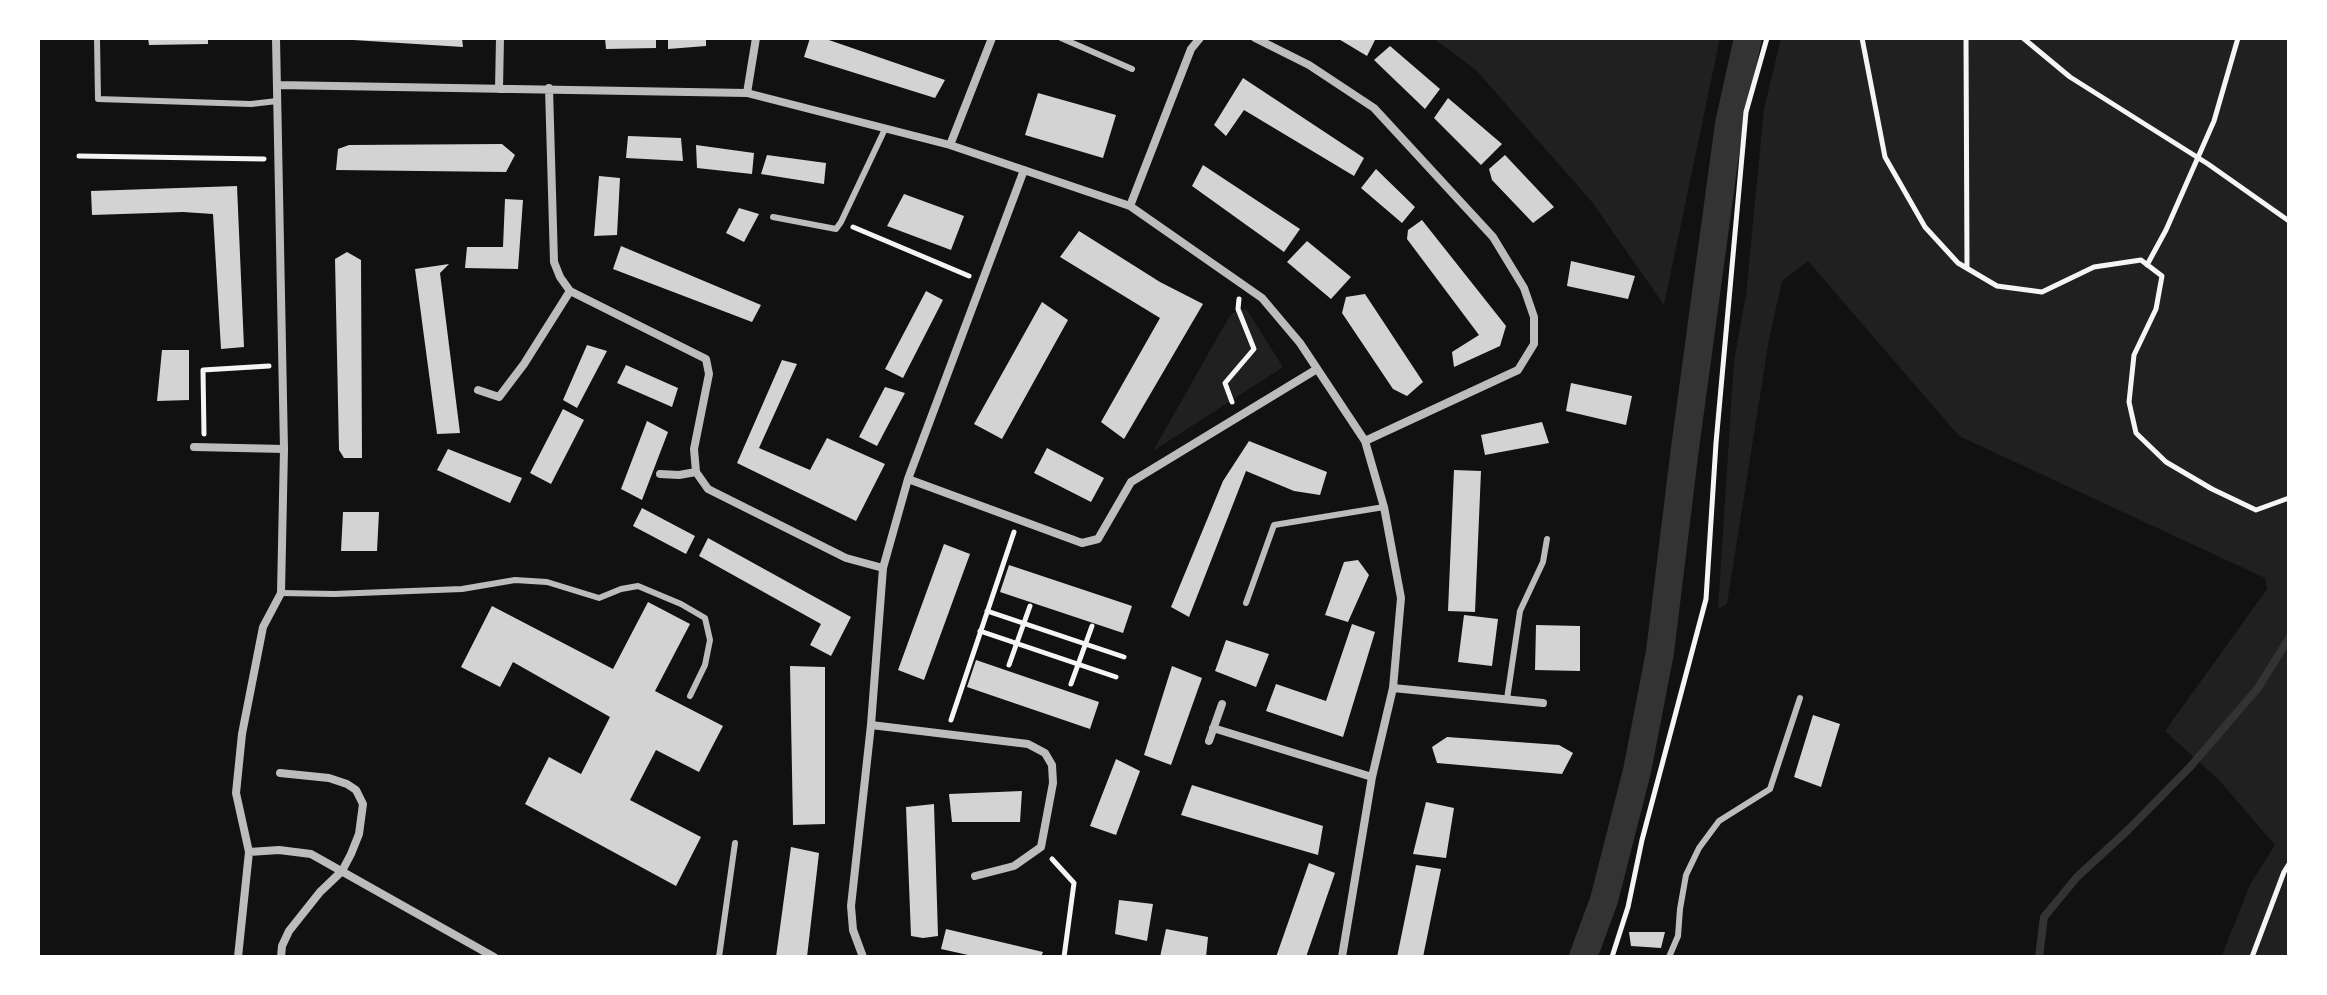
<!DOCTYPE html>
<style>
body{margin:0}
#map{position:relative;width:2327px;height:995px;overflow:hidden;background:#111;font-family:Commissioner,sans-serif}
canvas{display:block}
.frame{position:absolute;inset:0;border:40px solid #fff;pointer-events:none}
</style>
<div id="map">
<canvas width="2327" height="995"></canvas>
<div class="frame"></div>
</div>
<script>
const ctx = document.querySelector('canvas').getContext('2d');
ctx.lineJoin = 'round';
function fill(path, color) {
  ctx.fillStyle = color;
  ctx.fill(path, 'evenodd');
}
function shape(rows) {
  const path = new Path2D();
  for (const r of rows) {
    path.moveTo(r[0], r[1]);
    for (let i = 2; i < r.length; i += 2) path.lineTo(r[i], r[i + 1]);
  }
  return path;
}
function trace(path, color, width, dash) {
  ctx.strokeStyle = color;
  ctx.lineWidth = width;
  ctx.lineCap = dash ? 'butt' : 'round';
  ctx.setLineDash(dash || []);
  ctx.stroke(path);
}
fill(shape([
 [1433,38,1720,38,1664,305,1592,202,1476,70],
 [1781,38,2289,38,2289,957,2221,957,2251,883,2275,845,2219,780,2165,731,2267,589,2265,578,1959,436,1808,261,1782,281,1769,339,1727,604,1718,609,1734,361,1746,295,1764,109],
 [1238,309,1247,310,1283,367,1153,451,1229,317]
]), '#202020');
trace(shape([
 [2039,957,2044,917,2077,877,2128,830,2190,767,2258,688,2289,638]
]), '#333', 8);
trace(shape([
 [1583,957,1604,900,1637,771,1660,652,1685,448,1729,124,1748,38]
]), '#333', 28);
fill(shape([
 [148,38,208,38,208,44,149,45],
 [354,38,462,38,463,47,353,40],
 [605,38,656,38,656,48,606,49],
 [668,38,706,38,706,46,668,49],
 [810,38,823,38,945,80,935,98,804,57],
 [1337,38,1376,38,1367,56],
 [1390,46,1440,89,1425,109,1374,60],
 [1243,78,1364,158,1354,176,1244,110,1226,136,1214,125],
 [1038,93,1116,115,1103,158,1025,135],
 [1448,98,1502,144,1481,165,1434,118],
 [628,136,681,138,683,161,626,158],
 [502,144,515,155,506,172,336,170,338,149,349,145],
 [696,145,754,153,752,174,697,168],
 [767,155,826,163,824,184,761,174],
 [1505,155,1554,207,1533,223,1492,180,1489,169],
 [1203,165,1300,229,1284,252,1192,186],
 [1376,169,1415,207,1402,223,1361,188],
 [599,176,620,178,617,235,594,236],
 [237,186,244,347,221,349,213,214,183,212,92,215,91,191],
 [904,194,964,216,951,250,887,226],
 [505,199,523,200,518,269,465,268,467,247,503,247],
 [739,208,759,214,744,242,726,233],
 [1422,220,1506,326,1500,346,1454,367,1452,352,1479,335,1407,239,1408,230],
 [1079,231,1160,282,1203,304,1124,439,1101,422,1160,318,1060,257],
 [1307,241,1351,277,1331,299,1287,262],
 [621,246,761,305,752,322,613,269],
 [347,252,361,260,362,458,344,458,339,450,335,259],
 [1571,261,1635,276,1628,299,1567,286],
 [449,264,440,273,460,433,437,434,415,269],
 [926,291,943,300,903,378,885,369],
 [1365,294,1423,382,1407,396,1393,389,1342,313,1346,297],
 [1042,302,1068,320,1002,439,974,424],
 [587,345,607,351,577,408,563,400],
 [162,350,189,350,189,400,157,401],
 [782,360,797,364,759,448,810,470,827,438,885,464,856,521,737,463],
 [626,365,678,388,672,407,617,383],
 [1571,383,1632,396,1626,425,1566,411],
 [885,387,905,393,877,446,859,437],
 [563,409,584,420,551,484,530,473],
 [647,421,668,432,642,500,621,489],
 [1542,422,1549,443,1485,455,1481,435],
 [1249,441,1327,472,1320,495,1294,491,1246,471,1189,617,1171,607,1223,481],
 [1047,448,1104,478,1091,502,1034,473],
 [448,449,522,478,510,503,437,470],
 [1454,470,1481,471,1475,612,1448,611],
 [642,508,695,536,686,554,633,526],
 [343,512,379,512,377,551,341,551],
 [708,538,851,617,831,656,810,645,821,624,699,556],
 [944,544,970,554,924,680,898,670],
 [1358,560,1369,575,1348,622,1325,615,1344,562],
 [1009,565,1132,606,1123,633,1000,592],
 [648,602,690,624,655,691,723,726,699,772,656,750,630,800,701,837,676,886,525,804,549,757,581,774,610,717,513,662,500,687,461,667,492,606,613,669],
 [1464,615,1498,619,1492,666,1458,662],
 [1352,624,1375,632,1343,737,1266,711,1276,684,1326,701],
 [1536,625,1580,626,1580,671,1535,670],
 [1226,640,1269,654,1256,687,1215,671],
 [976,660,1099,702,1090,729,967,687],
 [790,666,825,667,825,824,793,825],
 [1172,666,1202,678,1171,765,1144,755],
 [1813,715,1840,724,1821,787,1794,777],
 [1447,737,1559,745,1573,753,1562,774,1437,763,1432,747],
 [1116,759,1140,771,1116,835,1090,826],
 [1192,785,1323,826,1318,855,1181,815],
 [1022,791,1020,822,952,822,949,794],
 [1426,802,1454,808,1446,858,1413,854],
 [934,804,938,936,923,938,911,936,906,807],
 [791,847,819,853,807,957,776,957],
 [1309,863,1335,873,1306,957,1276,957],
 [1416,865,1441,869,1423,957,1397,957],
 [1119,900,1153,904,1147,941,1115,934],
 [946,929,1043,952,1041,957,977,957,941,949],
 [1166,929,1208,937,1206,957,1160,957],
 [1629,932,1665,932,1661,948,1631,946]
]), '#d3d3d3');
trace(shape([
 [1862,38,1885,157,1925,227,1958,263,1997,286,2042,292,2094,267,2141,260,2162,276,2156,309,2134,355,2129,402,2136,433,2166,462,2212,489,2256,510,2289,498],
 [1966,38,1967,268],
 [2023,38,2070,77,2208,164,2289,221],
 [79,156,264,159],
 [853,227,969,276],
 [2147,265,2166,230,2214,121,2238,38],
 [1232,402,1225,383,1254,349,1238,309,1239,299],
 [204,434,203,370,269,366],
 [987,611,1124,657],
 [980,631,1116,677],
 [1009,665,1030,606],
 [1071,684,1092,626],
 [951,720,1014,532],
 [1052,859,1074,883,1064,957],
 [1612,957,1628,907,1642,840,1706,599,1716,443,1746,112,1767,38],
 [2252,957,2284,872,2289,864]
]), '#f5f5f5', 5);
trace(shape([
 [97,38,98,99,251,104,277,101],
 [1061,38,1132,69],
 [773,217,836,229,841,222,885,129],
 [281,593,334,594,462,589,515,580,547,582,599,598,621,589,638,586,681,604,705,618,710,640,705,665,690,696],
 [1246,603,1274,525,1384,507],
 [1507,699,1520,611,1543,562,1547,539],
 [719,957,735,843],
 [1669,957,1678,936,1680,909,1686,875,1699,848,1719,821,1770,789,1800,698]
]), '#bcbcbc', 6);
trace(shape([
 [1255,38,1309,65,1374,108,1493,237,1524,288,1534,317,1534,344,1518,370,1365,441],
 [277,85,747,93,950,145,1130,206,1262,298,1300,343,1365,441,1384,507,1401,598,1393,688,1372,777,1342,957],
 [549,88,554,262,560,277,570,291,706,359,709,374,694,449,696,472,708,489,846,558,883,568],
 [499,89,500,38],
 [747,93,756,38],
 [950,145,992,38],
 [1130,206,1191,49,1200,38],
 [478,390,499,397,524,364,570,291],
 [194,447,284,449],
 [660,474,679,475,696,472],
 [908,479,1082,543,1098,539,1131,482,1317,369],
 [1393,688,1543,703],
 [871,725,1028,744,1045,753,1052,765,1053,783,1041,847,1014,866,975,876],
 [1213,728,1372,777],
 [1209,741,1222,704],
 [280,773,329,778,347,784,356,790,363,804,359,834,351,854,342,871,320,892,289,931,282,946,281,957],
 [249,852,279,850,311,854,494,957],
 [238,957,249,852,236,793,242,734,263,627,281,593,284,449,276,38],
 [863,957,853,930,851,906,871,725,883,568,908,479,1024,170]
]), '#bcbcbc', 8);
</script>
